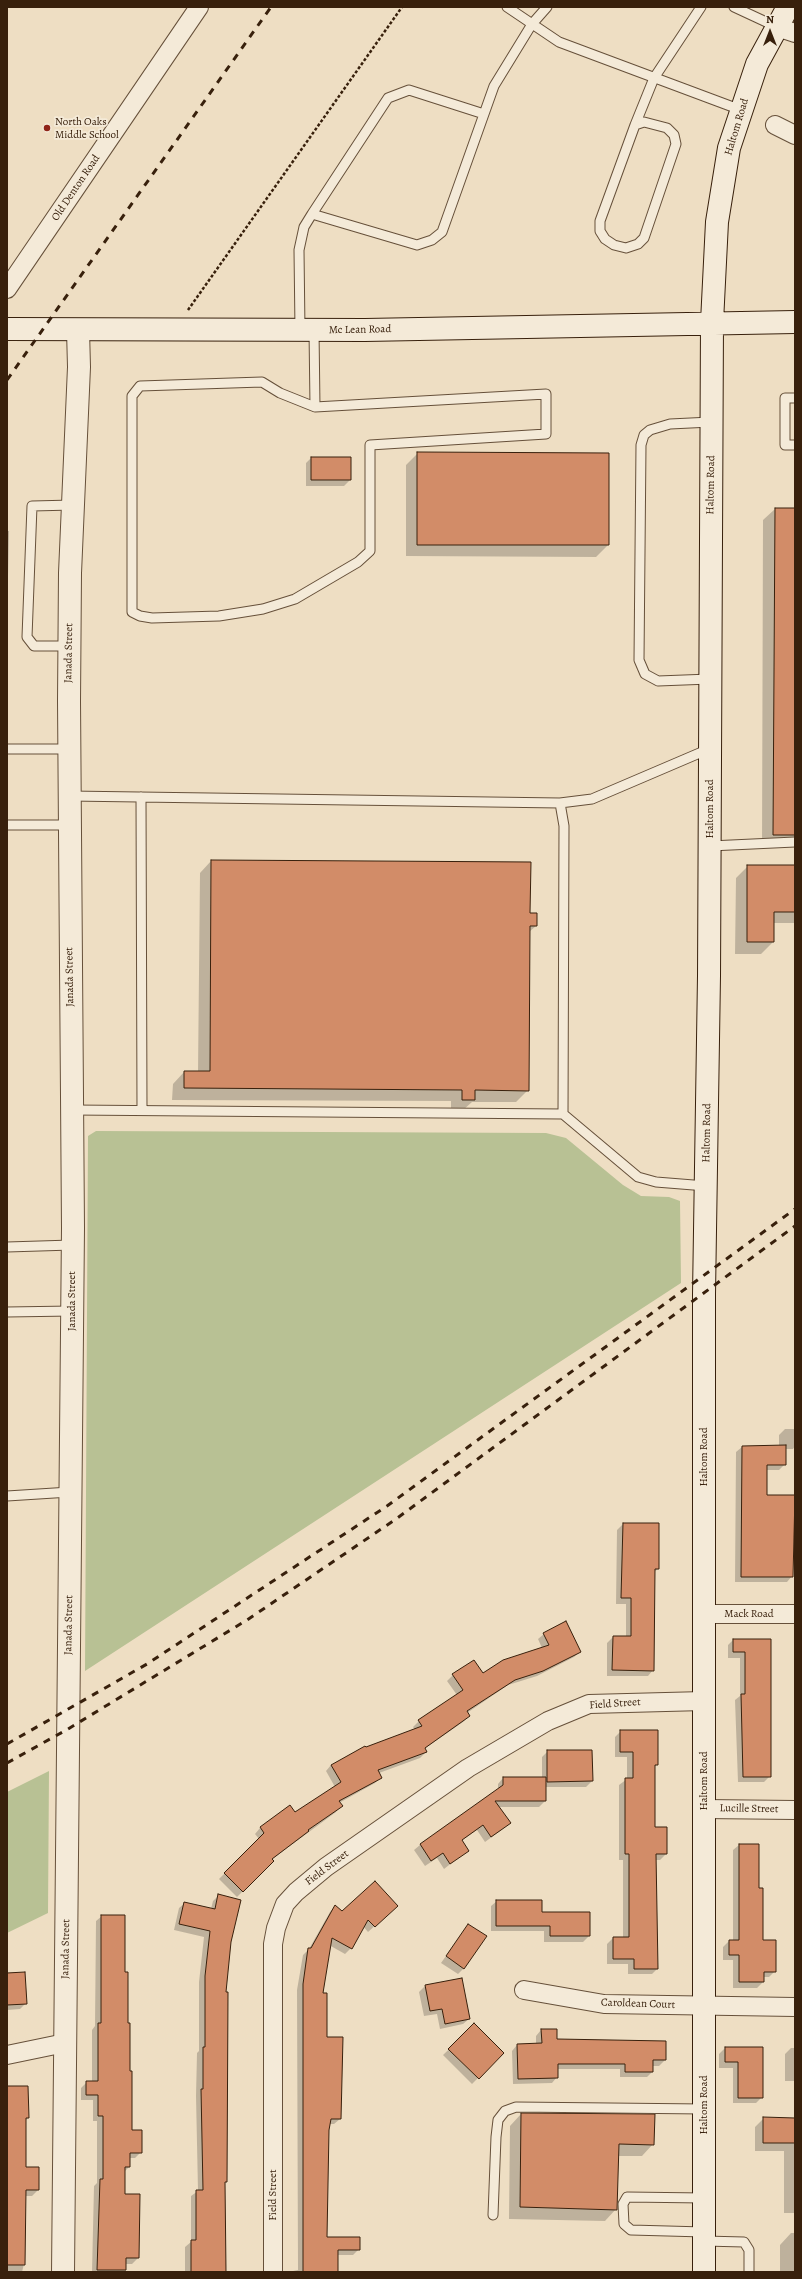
<!DOCTYPE html>
<style>
body{margin:0}
#map{position:relative;width:802px;height:2279px;overflow:hidden;background:#eedec3;font-family:Alegreya,serif}
canvas{display:block}
.frame{position:absolute;inset:0;border:8px solid #38200c;pointer-events:none}
.north{position:absolute;left:750px;top:12px;width:40px;height:40px;-webkit-text-stroke:3px #f4ead8;paint-order:stroke;rotate:0deg;font-size:11px;font-weight:700;line-height:16px;text-align:center;color:#38200c}
.north::after{content:'';display:block;margin:auto;width:14px;height:18px;background:#38200c;clip-path:polygon(50% 0,100% 100%,50% 72%,0 100%)}
</style>
<div id="map">
<canvas width="802" height="2279"></canvas>
<div class="frame"></div>
<div class="north">N</div>
</div>
<script>
const ctx = document.querySelector('canvas').getContext('2d');
ctx.lineJoin = 'round';
function fill(path, color) {
  ctx.fillStyle = color;
  ctx.fill(path, 'evenodd');
}
function shape(rows) {
  const path = new Path2D();
  for (const r of rows) {
    path.moveTo(r[0], r[1]);
    for (let i = 2; i < r.length; i += 2) path.lineTo(r[i], r[i + 1]);
  }
  return path;
}
function trace(path, color, width, dash) {
  ctx.strokeStyle = color;
  ctx.lineWidth = width;
  ctx.lineCap = dash ? 'butt' : 'round';
  ctx.setLineDash(dash || []);
  ctx.stroke(path);
}
function write(font, color, halo, rows, align = 'center') {
  ctx.font = font + ' Alegreya,serif';
  ctx.lineWidth = 3.5;
  ctx.setLineDash([]);
  ctx.textBaseline = 'middle';
  ctx.strokeStyle = halo;
  ctx.fillStyle = color;
  for (const [text, x, y, turn = 0] of rows) {
    ctx.save();
    ctx.translate(x, y);
    ctx.rotate((+turn || 0) * Math.PI / 180);
    ctx.textAlign = isNaN(turn) ? turn : align;
    if (halo) ctx.strokeText(text, 0, 0);
    ctx.fillText(text, 0, 0);
    ctx.restore();
  }
}
fill(shape([
 [96,1131,546,1133,566,1138,623,1185,641,1196,669,1197,680,1201,681,1283,85,1671,88,1136],
 [49,1771,48,1913,7,1933,7,1792]
]), '#b8c194');
fill(shape([
 [418,453,608,545,596,557,406,556,406,465],
 [311,458,350,480,344,486,306,486,306,463],
 [775,509,795,509,795,846,762,846,763,520],
 [7,531,9,531,7,623],
 [211,861,529,914,536,926,529,932,528,1090,516,1102,472,1102,462,1111,451,1111,451,1101,172,1100,173,1084,184,1072,198,1072,200,873],
 [748,866,795,866,795,923,773,923,773,942,761,954,735,954,736,878],
 [785,1429,795,1429,795,1446,793,1449,785,1449,785,1464,779,1470,766,1470,766,1496,792,1576,787,1582,735,1582,736,1452,742,1447,779,1446,779,1435],
 [623,1524,658,1524,658,1569,654,1572,653,1670,648,1676,607,1676,607,1643,613,1637,626,1637,626,1604,616,1604,617,1530],
 [544,1634,580,1652,574,1657,537,1676,508,1685,467,1713,469,1716,463,1722,424,1749,426,1752,420,1758,379,1773,381,1777,375,1783,339,1803,341,1806,336,1812,271,1860,273,1861,237,1897,219,1879,259,1839,255,1834,260,1828,289,1807,295,1814,335,1787,326,1771,331,1765,365,1749,415,1730,413,1727,419,1721,457,1695,447,1681,453,1675,483,1674,542,1648,538,1639],
 [733,1640,770,1640,770,1776,764,1782,738,1782,735,1700,740,1696,740,1658,728,1658,728,1645],
 [621,1731,657,1764,654,1768,654,1828,666,1854,660,1860,656,1860,657,1969,652,1974,628,1974,628,1964,607,1964,607,1944,613,1938,623,1938,623,1860,619,1860,619,1785,627,1779,627,1757,615,1757,615,1737],
 [548,1751,591,1751,592,1781,586,1787,545,1787,545,1801,539,1807,498,1807,510,1822,504,1828,485,1842,477,1830,461,1841,468,1850,444,1869,437,1858,425,1866,414,1850,420,1845,498,1790,498,1784,503,1778,542,1778,542,1757],
 [739,1845,758,1889,762,1941,775,1971,769,1977,763,1977,763,1982,757,1988,733,1988,733,1960,723,1960,723,1947,729,1941,733,1941,733,1850],
 [219,1895,230,1942,225,1993,224,2241,226,2272,185,2272,185,2247,191,2242,191,2196,198,2191,196,2096,197,2053,199,2051,199,1982,204,1937,174,1930,179,1908,185,1903,211,1909,213,1901],
 [497,1901,541,1913,589,1913,589,1936,583,1942,544,1942,544,1931,491,1931,491,1906],
 [335,1906,342,1912,391,1911,368,1932,363,1926,351,1948,345,1954,329,1945,322,1994,326,2038,340,2119,334,2124,329,2124,326,2238,359,2249,353,2255,337,2255,337,2272,288,2272,298,2270,297,1990,303,1955,309,1949,330,1912],
 [102,1916,124,1973,131,2131,141,2152,135,2158,129,2158,129,2167,124,2172,124,2195,139,2195,138,2258,132,2264,126,2264,126,2272,92,2272,94,2186,97,2183,97,2121,93,2121,93,2100,81,2100,81,2088,87,2082,92,2082,92,2030,95,2026,96,1921],
 [468,1925,464,1968,458,1974,441,1963],
 [7,1974,26,2003,20,2009,7,2010],
 [425,1986,469,2019,463,2024,440,2029,437,2014,424,2016,419,1992],
 [474,2025,503,2053,472,2084,443,2055],
 [541,2030,556,2040,665,2060,659,2066,652,2066,652,2072,647,2077,620,2077,620,2069,557,2069,557,2077,552,2083,513,2084,512,2051,517,2045,536,2044,536,2036],
 [725,2048,762,2048,762,2097,756,2103,733,2103,733,2068,719,2068,719,2054],
 [791,2048,795,2048,795,2081,785,2081,785,2054],
 [7,2087,28,2118,25,2121,25,2168,38,2190,32,2196,25,2196,24,2264,22,2272,7,2272],
 [521,2114,653,2144,642,2156,618,2156,616,2209,605,2221,509,2219,510,2126],
 [764,2118,795,2119,795,2213,784,2213,784,2151,755,2151,755,2127],
 [791,2233,795,2233,795,2272,780,2272,780,2245]
]), '#0003');
const building = shape([
 [417,452,609,453,609,545,417,545,417,452],
 [311,457,351,457,351,480,311,480,311,457],
 [775,508,795,508,795,835,773,835,775,508],
 [211,860,531,862,530,913,537,913,537,926,530,926,529,1091,475,1090,475,1100,462,1100,462,1090,184,1088,184,1071,210,1071,211,860],
 [747,865,795,865,795,912,774,912,774,942,747,942,747,865],
 [786,1445,786,1465,767,1465,767,1495,795,1495,793,1577,741,1577,742,1446,786,1445],
 [623,1523,659,1523,659,1569,655,1569,654,1671,612,1670,613,1636,631,1636,631,1598,621,1598,623,1523],
 [566,1621,581,1652,543,1671,515,1680,467,1711,470,1716,425,1748,427,1752,378,1770,382,1778,339,1801,343,1806,308,1830,309,1831,272,1859,274,1861,243,1892,224,1873,264,1833,260,1827,290,1805,295,1812,341,1782,331,1765,365,1746,366,1747,422,1726,418,1720,463,1690,452,1674,474,1660,483,1673,503,1660,549,1645,543,1633,566,1621],
 [733,1639,771,1639,771,1777,743,1777,741,1694,745,1694,745,1652,733,1652,733,1639],
 [620,1730,658,1730,658,1765,655,1765,655,1827,667,1827,667,1854,656,1854,658,1969,634,1969,634,1959,613,1959,613,1937,629,1937,629,1854,625,1854,625,1778,633,1778,633,1752,620,1752,620,1730],
 [547,1750,592,1750,593,1781,547,1782,547,1750],
 [503,1777,546,1777,546,1801,495,1801,511,1823,491,1837,483,1825,462,1840,469,1851,450,1864,443,1853,431,1861,420,1844,503,1785,503,1777],
 [739,1844,759,1844,759,1888,763,1888,763,1940,776,1940,776,1972,764,1972,764,1982,739,1982,739,1955,729,1955,729,1940,739,1940,739,1844],
 [375,1881,398,1906,375,1927,368,1920,352,1949,332,1938,323,1993,327,1993,327,2037,343,2037,341,2119,331,2119,329,2130,327,2237,360,2237,360,2250,338,2250,338,2272,303,2272,303,1984,308,1948,311,1948,335,1905,342,1911,375,1881],
 [218,1894,241,1900,231,1942,226,1992,228,1992,227,2182,225,2182,226,2272,191,2272,191,2240,196,2240,196,2190,203,2190,201,2089,203,2089,203,2047,205,2047,205,1976,210,1931,179,1924,184,1902,215,1909,218,1894],
 [496,1900,542,1900,542,1912,590,1912,590,1936,550,1936,550,1926,496,1926,496,1900],
 [101,1915,125,1915,125,1972,128,1972,128,2023,130,2023,130,2071,132,2071,132,2130,142,2130,142,2153,130,2153,130,2167,125,2167,125,2194,140,2194,139,2258,126,2258,126,2270,97,2270,100,2179,103,2179,103,2116,98,2116,98,2095,86,2095,86,2081,98,2081,98,2023,101,2023,101,1915],
 [468,1924,487,1936,464,1969,446,1956,468,1924],
 [25,1972,27,2004,7,2005,7,1973,25,1972],
 [462,1978,470,2019,445,2024,442,2009,430,2011,425,1985,462,1978],
 [474,2023,504,2053,479,2079,448,2049,474,2023],
 [541,2029,557,2029,557,2039,666,2041,666,2060,653,2060,653,2072,625,2072,625,2064,558,2064,558,2078,518,2079,517,2044,542,2043,541,2029],
 [725,2047,763,2047,763,2098,738,2098,738,2062,725,2062,725,2047],
 [7,2086,28,2086,29,2118,26,2118,26,2167,39,2167,39,2190,26,2190,25,2265,7,2265,7,2086],
 [521,2113,655,2114,654,2145,619,2144,617,2210,520,2207,521,2113],
 [763,2117,795,2118,795,2143,763,2143,763,2117]
]);
fill(building, '#d28c68');
trace(building, '#38200c', 1);
const service = shape([
 [507,7,559,42,741,110],
 [734,7,777,27],
 [635,125,644,122,667,128,674,135,676,144,644,238,638,244,626,248,614,245,605,239,600,231,600,221,635,125,654,78,701,7],
 [312,214,388,98,409,90,484,114],
 [300,330,299,250,304,227,312,214,417,245,432,240,442,232,494,86,532,24,547,7],
 [314,330,315,407,280,393,262,382,140,386,132,396,132,612,140,616,152,618,219,616,263,609,295,599,358,562,370,551,370,445,546,434,546,394,315,407],
 [795,398,785,398,785,445,795,445],
 [69,646,34,646,27,637,32,506,73,505],
 [710,679,658,681,645,674,639,660,641,445,644,435,650,430,670,424,711,422],
 [7,749,69,749],
 [69,796,560,803,592,799,709,749],
 [141,797,142,1110],
 [560,803,564,826,563,1114],
 [7,825,69,825],
 [710,846,795,842],
 [72,1110,563,1114,638,1177,656,1182,706,1186],
 [7,1247,72,1245],
 [7,1312,72,1311],
 [7,1496,70,1492],
 [493,2215,496,2137,498,2120,505,2111,516,2107,704,2109],
 [704,2232,631,2230,624,2224,623,2204,627,2197,704,2198],
 [704,2241,744,2242,749,2250,749,2272]
]);
const minor = shape([
 [777,27,795,33],
 [775,125,795,135],
 [7,289,199,7],
 [704,1614,795,1614],
 [704,1809,795,1810],
 [524,1990,604,2004,795,2007],
 [7,2055,65,2043],
 [273,2272,273,1944,276,1928,285,1904,296,1892,326,1867,468,1768,548,1721,589,1704,704,1701]
]);
const tertiary = shape([
 [63,2272,73,1228,69,701,70,573,79,367,78,330]
]);
const secondary = shape([
 [7,329,365,330,795,322],
 [704,2272,704,1294,709,976,712,322,717,222,729,148,757,64,788,7]
]);
trace(service, '#66503a', 11);
trace(minor, '#66503a', 20);
trace(tertiary, '#66503a', 24);
trace(secondary, '#38200c', 24);
trace(shape([
 [188,310,402,7]
]), '#38200c', 2.5, [3, 2]);
trace(service, '#f4ead8', 9);
trace(minor, '#f4ead8', 18);
trace(tertiary, '#f4ead8', 22);
trace(secondary, '#f4ead8', 22);
trace(shape([
 [7,380,271,7],
 [7,1744,147,1664,387,1506,795,1209],
 [7,1763,68,1729,247,1620,396,1519,795,1226]
]), '#38200c', 3, [7, 7]);
for (const [x, y, r, color] of [
 [47,128,4,"#8f2418"]
]) {
  const dot = new Path2D();
  dot.arc(x, y, r, 0, 2 * Math.PI);
  ctx.fillStyle = color;
  ctx.fill(dot);
  trace(dot, '#f4ead8', 1.5);
}
write('11px', '#38200c', '#f4ead8', [
 ["North Oaks",55,122],
 ["Middle School",55,135]
], 'left');
write('11px', '#38200c', '#f4ead8', [
 ["Haltom Road",737,127,-73],
 ["Old Denton Road",76,188,-56],
 ["Mc Lean Road",360,330,-1],
 ["Haltom Road",711,485,-89],
 ["Janada Street",69,653,-89],
 ["Haltom Road",710,809,-90],
 ["Janada Street",70,977,-91],
 ["Haltom Road",707,1133,-89],
 ["Janada Street",72,1301,-90],
 ["Haltom Road",704,1457,-90],
 ["Mack Road",749,1614],
 ["Janada Street",69,1625,-89],
 ["Field Street",615,1704,-4],
 ["Haltom Road",704,1781,-90],
 ["Lucille Street",749,1809,1],
 ["Field Street",327,1868,-37],
 ["Janada Street",66,1949,-89],
 ["Caroldean Court",638,2004,2],
 ["Haltom Road",704,2105,-90],
 ["Field Street",273,2195,-90]
]);
</script>
